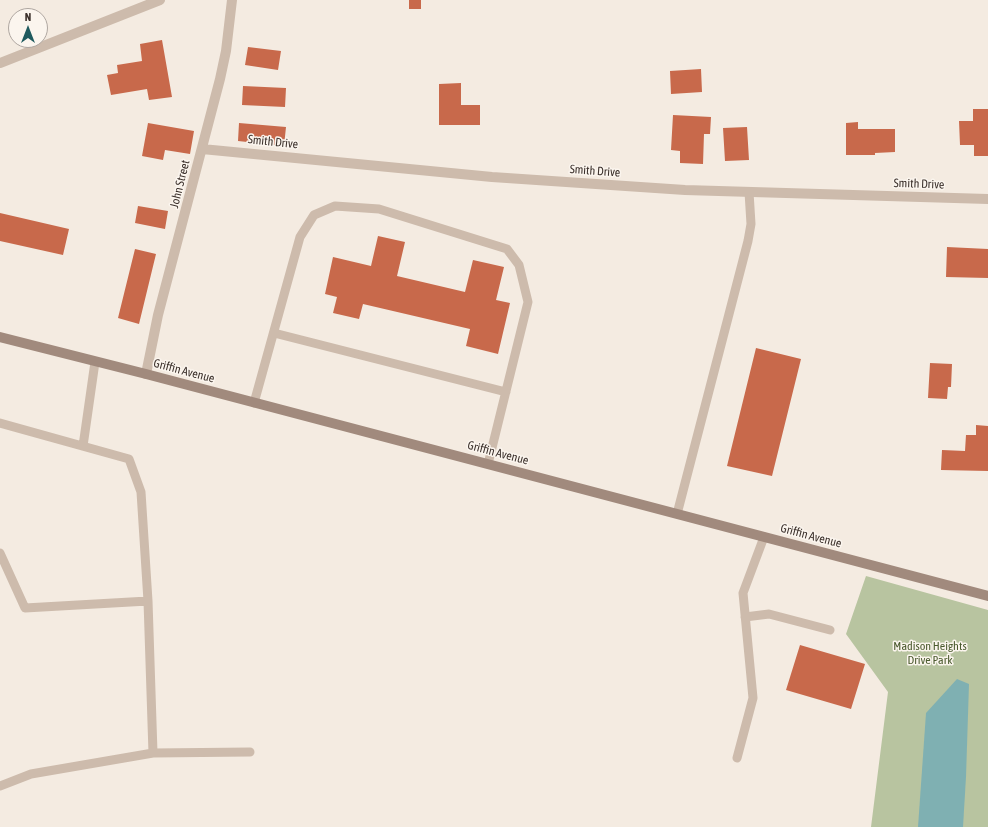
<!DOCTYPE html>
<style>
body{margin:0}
#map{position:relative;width:988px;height:827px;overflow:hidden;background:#f4ebe1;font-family:"Asap Condensed",sans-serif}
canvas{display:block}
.north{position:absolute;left:8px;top:8px;width:40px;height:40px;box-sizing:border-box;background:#fbf5ee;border:1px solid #aea6a0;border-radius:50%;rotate:0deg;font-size:11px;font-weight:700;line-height:16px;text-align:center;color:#3b302b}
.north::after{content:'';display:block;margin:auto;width:14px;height:18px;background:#1f5a5e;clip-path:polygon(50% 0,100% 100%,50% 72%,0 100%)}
</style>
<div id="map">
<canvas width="988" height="827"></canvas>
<div class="north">N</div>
</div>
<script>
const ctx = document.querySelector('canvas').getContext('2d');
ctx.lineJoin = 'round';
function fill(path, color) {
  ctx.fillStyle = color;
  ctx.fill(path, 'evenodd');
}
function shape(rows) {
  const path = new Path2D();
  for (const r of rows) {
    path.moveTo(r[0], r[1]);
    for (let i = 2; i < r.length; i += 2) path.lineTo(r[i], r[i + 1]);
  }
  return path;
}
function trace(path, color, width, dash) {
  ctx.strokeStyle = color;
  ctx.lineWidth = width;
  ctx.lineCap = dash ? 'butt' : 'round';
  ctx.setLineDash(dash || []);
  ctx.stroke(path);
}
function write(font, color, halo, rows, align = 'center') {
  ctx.font = font + ' "Asap Condensed",sans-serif';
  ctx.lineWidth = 3;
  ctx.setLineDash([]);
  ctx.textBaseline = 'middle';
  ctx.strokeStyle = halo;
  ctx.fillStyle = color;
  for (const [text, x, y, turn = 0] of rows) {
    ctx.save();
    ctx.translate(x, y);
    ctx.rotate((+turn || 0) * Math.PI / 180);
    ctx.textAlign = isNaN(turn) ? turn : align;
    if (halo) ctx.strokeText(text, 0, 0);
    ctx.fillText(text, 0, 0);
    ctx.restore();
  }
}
fill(shape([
 [866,576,988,610,988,827,871,827,888,692,846,634]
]), '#b8c4a0');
fill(shape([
 [957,679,969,684,966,777,963,827,918,827,926,713]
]), '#7fb0b2');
fill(shape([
 [409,0,421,0,421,9,409,9],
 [162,40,172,97,149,100,147,89,111,95,107,75,118,73,117,65,142,61,140,44],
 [248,47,281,51,278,70,245,65],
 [701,69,702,92,671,94,670,71],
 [461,83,461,105,480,105,480,125,439,125,439,84],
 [243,86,286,88,285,107,242,105],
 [973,109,988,109,988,156,974,156,974,145,960,145,959,121,973,121],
 [673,115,711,117,710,134,704,134,703,164,680,163,680,151,671,150],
 [858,122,858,129,895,129,895,152,875,153,875,155,846,155,846,123],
 [148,123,194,131,190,154,165,150,163,160,142,156],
 [239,123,286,127,284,146,238,141],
 [747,127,749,160,725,161,723,128],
 [138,206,168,211,165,229,135,223],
 [0,213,69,229,63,255,0,241],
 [378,236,405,242,397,276,465,292,473,260,504,267,496,300,510,303,498,354,466,346,470,329,363,304,359,319,333,313,337,297,325,294,333,257,371,266],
 [947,247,988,249,988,278,946,277],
 [135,249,156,254,139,324,118,318],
 [756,348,801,359,772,476,727,466],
 [930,363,952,364,951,387,948,387,947,399,928,398],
 [976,425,988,426,988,471,941,470,942,450,965,451,966,435,976,435],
 [800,645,865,664,851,709,786,690]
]), '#c8694b');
trace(shape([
 [274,333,506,392],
 [254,403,300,237,314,215,335,206,379,209,507,249,519,265,528,302,488,464],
 [0,423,129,459,141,492,148,601,25,608,0,553],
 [83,446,95,362],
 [677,514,748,241,751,224,749,192],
 [148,601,153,753],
 [745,617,769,614,830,630],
 [737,758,753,698,743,593,764,537],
 [0,786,31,774,153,753,250,752]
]), '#cdbbac', 9);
trace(shape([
 [0,63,160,0],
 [202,149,492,177,685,190,988,199],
 [146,374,158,315,220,79,226,51,232,0]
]), '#cdbbac', 10);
trace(shape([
 [0,337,146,374,988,596]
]), '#a18a7d', 10);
write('12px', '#3b302b', '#fbf5ee', [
 ["Smith Drive",273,142,6],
 ["Smith Drive",595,171,4],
 ["John Street",180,184,-76],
 ["Smith Drive",919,184,2],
 ["Griffin Avenue",184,371,15],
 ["Griffin Avenue",498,453,15],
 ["Griffin Avenue",811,536,15]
]);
write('12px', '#4a5a2e', '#fbf5ee', [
 ["Madison Heights",930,646],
 ["Drive Park",930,660]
]);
</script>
